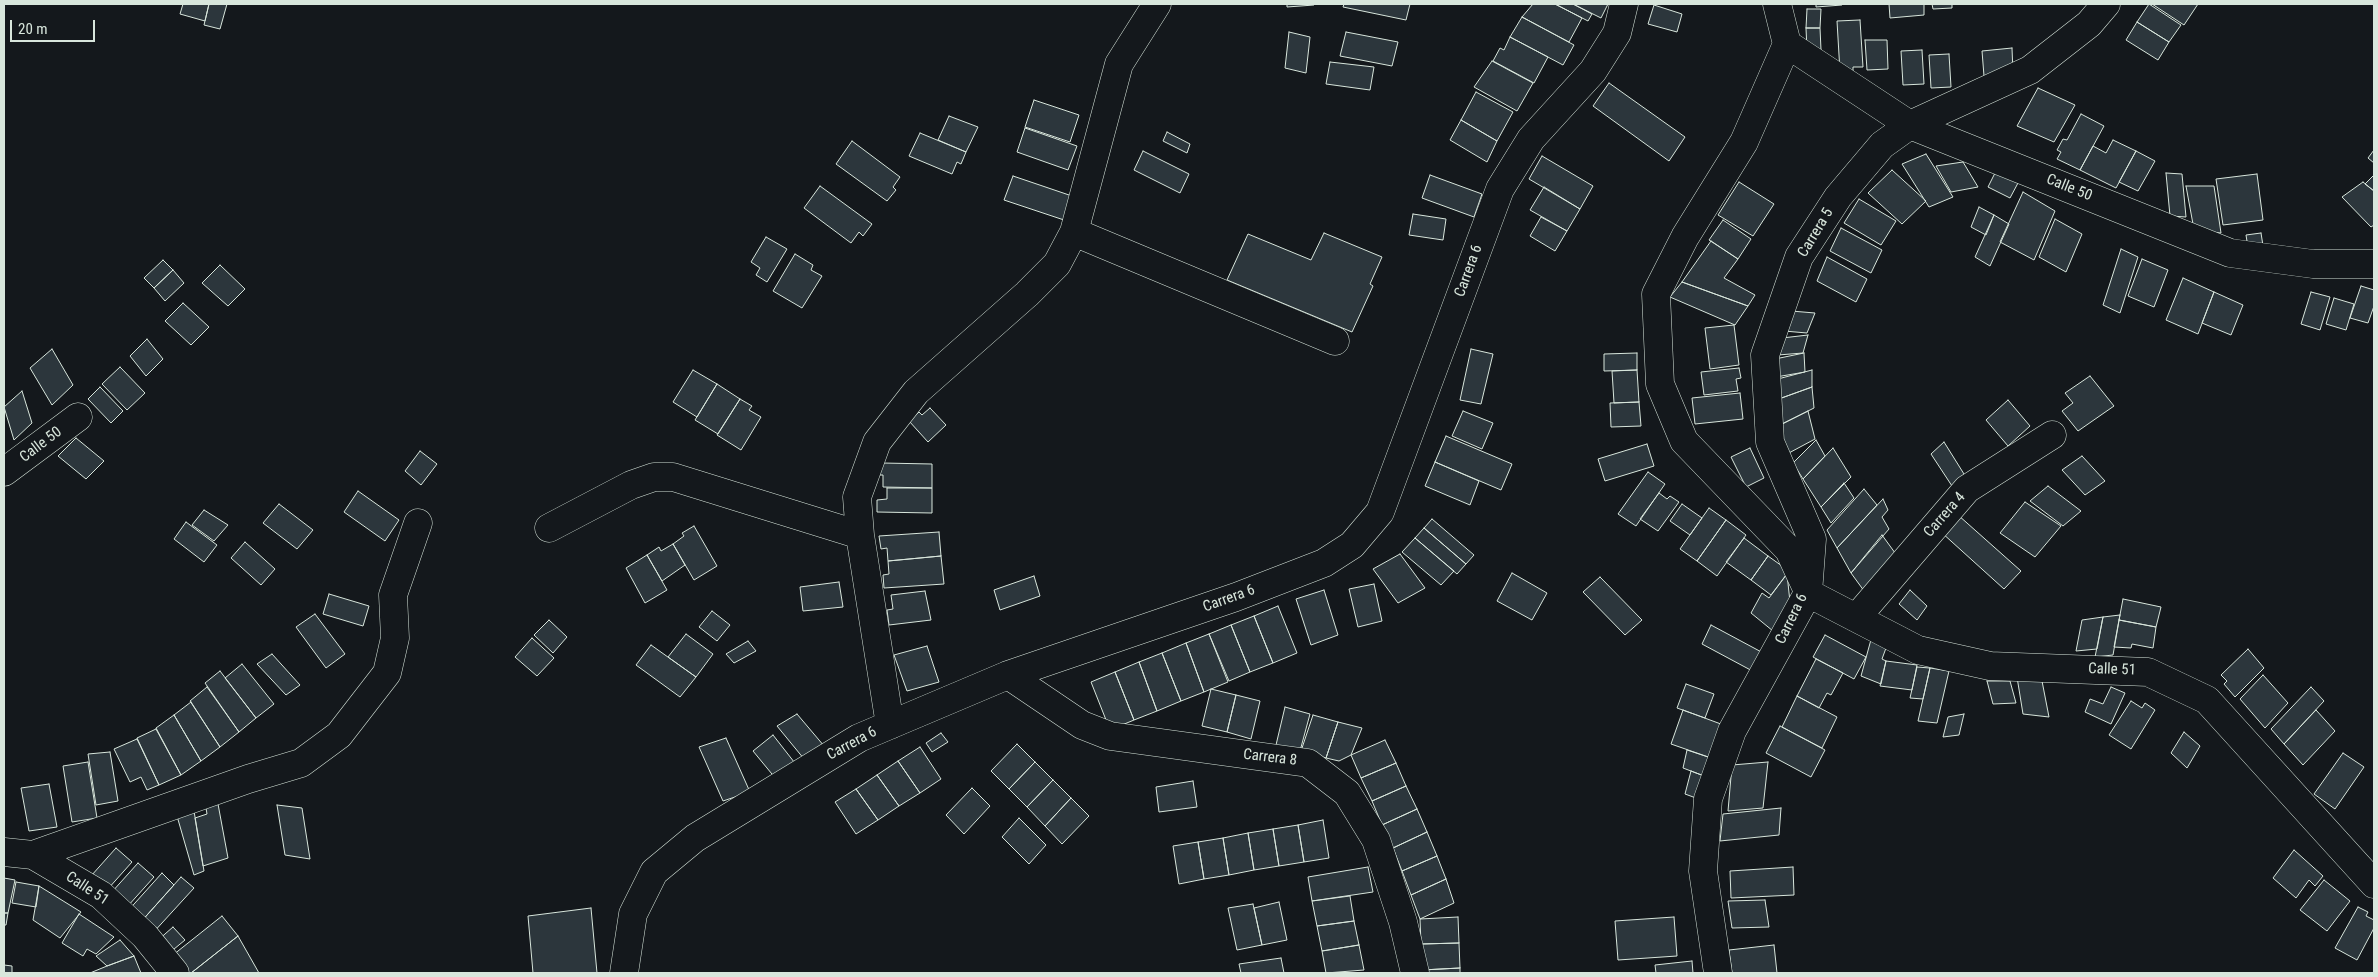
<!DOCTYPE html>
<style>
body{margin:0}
#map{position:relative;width:2378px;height:977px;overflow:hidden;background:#14181c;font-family:"Roboto Condensed",sans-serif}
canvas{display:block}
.frame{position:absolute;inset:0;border:5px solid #d8e6dc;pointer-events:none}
.scale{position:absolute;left:10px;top:20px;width:85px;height:22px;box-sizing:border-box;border:2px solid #d8e6dc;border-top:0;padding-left:6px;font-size:15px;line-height:18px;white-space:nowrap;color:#d8e6dc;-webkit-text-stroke:4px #14181c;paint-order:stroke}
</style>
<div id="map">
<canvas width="2378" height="977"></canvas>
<div class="frame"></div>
<div class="scale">20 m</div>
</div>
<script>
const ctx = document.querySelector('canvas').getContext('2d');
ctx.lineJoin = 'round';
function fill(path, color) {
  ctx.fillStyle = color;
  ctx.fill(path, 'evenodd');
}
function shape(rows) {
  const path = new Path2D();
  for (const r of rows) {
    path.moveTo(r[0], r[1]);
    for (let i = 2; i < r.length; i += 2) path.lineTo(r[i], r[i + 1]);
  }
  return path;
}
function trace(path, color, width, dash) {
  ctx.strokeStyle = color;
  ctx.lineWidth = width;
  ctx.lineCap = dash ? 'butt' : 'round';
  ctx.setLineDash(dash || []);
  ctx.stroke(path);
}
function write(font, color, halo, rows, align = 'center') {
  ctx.font = font + ' "Roboto Condensed",sans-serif';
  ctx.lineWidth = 4;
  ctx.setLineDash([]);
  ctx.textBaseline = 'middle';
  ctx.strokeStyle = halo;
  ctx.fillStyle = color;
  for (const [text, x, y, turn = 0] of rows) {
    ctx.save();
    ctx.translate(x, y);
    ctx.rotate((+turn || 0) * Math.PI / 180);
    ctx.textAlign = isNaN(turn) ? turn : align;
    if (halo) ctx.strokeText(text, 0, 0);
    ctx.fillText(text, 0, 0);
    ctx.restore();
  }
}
const building = shape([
 [183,4,209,4,205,21,180,14,183,4],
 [209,4,227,4,220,29,204,25,209,4],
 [1287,4,1314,4,1314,5,1287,7,1287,4],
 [1344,4,1410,4,1406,20,1343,7,1344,4],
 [1533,4,1555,4,1582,18,1569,42,1522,17,1533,4],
 [1555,4,1573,4,1592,14,1588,21,1555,4],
 [1573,4,1608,4,1601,18,1573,4],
 [1816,4,1841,4,1842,5,1816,7,1816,4],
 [1889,4,1924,4,1924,15,1890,18,1889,4],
 [1932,4,1952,4,1952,8,1933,9,1932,4],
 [2149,4,2181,25,2169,42,2137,22,2149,4],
 [2152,4,2198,4,2184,25,2152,4],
 [1654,5,1682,14,1677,32,1648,24,1654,5],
 [1807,9,1821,9,1820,28,1806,28,1807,9],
 [1522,17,1574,45,1563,65,1510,37,1522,17],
 [1860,20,1863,67,1853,67,1853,71,1840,72,1837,21,1860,20],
 [2137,22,2169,42,2158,60,2126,40,2137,22],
 [1806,28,1820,28,1821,50,1807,50,1806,28],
 [1289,32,1310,37,1306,73,1285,68,1289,32],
 [1346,32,1398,42,1392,66,1340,56,1346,32],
 [1510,37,1548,57,1534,83,1493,61,1500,48,1504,50,1510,37],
 [1865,40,1887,40,1888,69,1867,70,1865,40],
 [2012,48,2013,73,1984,76,1982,51,2012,48],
 [1922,50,1924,84,1903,85,1901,51,1922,50],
 [1949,54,1951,87,1931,88,1929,55,1949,54],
 [1492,61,1533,83,1517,111,1474,87,1492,61],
 [1330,62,1374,67,1370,90,1326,84,1330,62],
 [1609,83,1685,137,1669,161,1593,106,1609,83],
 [2038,88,2075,105,2054,142,2017,126,2038,88],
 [1476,92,1513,112,1497,141,1461,120,1476,92],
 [1034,100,1079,115,1070,142,1025,127,1034,100],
 [2081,114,2104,126,2080,170,2057,159,2061,152,2057,150,2063,139,2067,140,2081,114],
 [949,116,978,127,966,152,938,140,949,116],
 [1461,120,1497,141,1487,162,1450,140,1461,120],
 [1025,128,1077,146,1068,170,1017,152,1025,128],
 [1167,132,1190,144,1187,153,1163,141,1167,132],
 [920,133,966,152,961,164,957,162,952,174,909,156,920,133],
 [2113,140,2136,151,2116,188,2080,170,2093,146,2106,153,2113,140],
 [852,141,900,177,893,187,896,190,887,201,836,164,852,141],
 [2374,150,2374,163,2368,158,2374,150],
 [1143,151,1189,174,1180,193,1134,170,1143,151],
 [2136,151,2155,161,2138,191,2119,182,2136,151],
 [1926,154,1953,197,1929,207,1902,164,1926,154],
 [1542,156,1593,186,1580,209,1529,179,1542,156],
 [1963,162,1978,187,1951,192,1936,166,1963,162],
 [1892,170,1926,201,1902,224,1868,193,1892,170],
 [1996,171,2018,183,2010,198,1988,187,1996,171],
 [2166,173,2182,174,2186,217,2170,216,2166,173],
 [2257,174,2263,220,2223,225,2216,179,2257,174],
 [1430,175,1482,194,1474,217,1422,198,1430,175],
 [2374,175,2374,191,2365,184,2374,175],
 [1013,176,1072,196,1064,220,1004,200,1013,176],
 [1739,182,1774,204,1753,236,1718,215,1739,182],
 [2363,182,2374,191,2374,225,2371,227,2342,197,2363,182],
 [820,186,872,224,863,236,859,232,851,243,804,208,820,186],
 [2186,186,2214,186,2221,233,2209,232,2195,235,2186,186],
 [1544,187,1580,209,1567,231,1530,210,1544,187],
 [2023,192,2055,211,2034,260,2000,242,2023,192],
 [1859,199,1896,221,1881,245,1844,223,1859,199],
 [1979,207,1994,215,1986,235,1971,227,1979,207],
 [1413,214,1446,219,1443,240,1409,235,1413,214],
 [1994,215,2009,224,1990,266,1975,257,1994,215],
 [1541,217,1567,231,1555,251,1530,236,1541,217],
 [2055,219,2082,234,2066,272,2039,257,2055,219],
 [1723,220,1751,239,1738,259,1709,240,1723,220],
 [1841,228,1882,250,1871,273,1830,251,1841,228],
 [1324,233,1382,257,1370,284,1373,286,1352,332,1227,280,1248,234,1311,260,1324,233],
 [2261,233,2264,252,2249,254,2246,235,2261,233],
 [766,237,787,249,767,282,756,275,760,268,751,262,766,237],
 [1711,241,1738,259,1724,278,1755,295,1748,306,1682,282,1711,241],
 [2121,249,2138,257,2120,313,2103,305,2121,249],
 [795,254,813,265,811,270,822,276,802,308,773,291,795,254],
 [1827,257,1867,279,1856,302,1817,281,1827,257],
 [2142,259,2168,270,2154,307,2128,296,2142,259],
 [163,260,173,270,154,288,144,278,163,260],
 [220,265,245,289,228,306,202,283,220,265],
 [173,270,184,283,165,301,154,288,173,270],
 [2183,278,2214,292,2198,334,2166,320,2183,278],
 [1682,282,1748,306,1735,325,1670,297,1682,282],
 [2361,286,2374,290,2374,306,2368,323,2350,318,2361,286],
 [2214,292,2243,305,2231,335,2202,323,2214,292],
 [2311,292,2330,297,2320,330,2301,324,2311,292],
 [2334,298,2354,304,2346,330,2326,324,2334,298],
 [183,303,209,327,191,345,165,321,183,303],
 [1791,311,1815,313,1807,333,1784,331,1791,311],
 [1734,325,1739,365,1710,369,1705,328,1734,325],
 [1808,335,1803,353,1778,355,1782,338,1808,335],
 [147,339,163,359,146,376,130,356,147,339],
 [52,349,73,385,52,405,30,368,52,349],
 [1471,349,1493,354,1481,404,1460,400,1471,349],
 [1637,353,1637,370,1604,371,1604,354,1637,353],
 [1804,353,1805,372,1776,377,1775,359,1804,353],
 [120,367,145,393,127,410,102,384,120,367],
 [1739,368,1741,378,1736,379,1738,391,1704,395,1701,372,1739,368],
 [693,370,717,384,697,417,673,402,693,370],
 [1637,370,1639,402,1614,403,1612,371,1637,370],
 [1812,370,1812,387,1776,400,1774,380,1812,370],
 [2090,376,2114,406,2078,431,2062,411,2073,403,2065,393,2090,376],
 [717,384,740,399,718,434,695,420,717,384],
 [100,387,123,411,111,423,88,399,100,387],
 [1812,387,1814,408,1780,425,1776,400,1812,387],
 [22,391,32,423,14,440,4,407,22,391],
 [1740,393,1743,419,1695,424,1692,398,1740,393],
 [740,399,752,406,749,410,761,417,741,450,717,435,740,399],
 [2008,400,2030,426,2008,446,1986,420,2008,400],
 [1639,402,1641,426,1611,427,1610,403,1639,402],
 [930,408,946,425,928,442,909,421,919,412,922,415,930,408],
 [1463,411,1493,423,1482,449,1452,436,1463,411],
 [1808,411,1815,439,1787,454,1780,425,1808,411],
 [1446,436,1512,464,1501,490,1435,462,1446,436],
 [76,438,104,461,86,479,58,456,76,438],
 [1816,440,1825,456,1803,479,1793,463,1816,440],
 [1944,442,1964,474,1952,486,1931,454,1944,442],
 [1647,444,1654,466,1605,481,1598,459,1647,444],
 [1750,448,1764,478,1746,487,1731,457,1750,448],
 [1833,448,1851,477,1821,507,1803,479,1833,448],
 [420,451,437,464,421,485,405,471,420,451],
 [2082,456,2105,481,2085,495,2062,470,2082,456],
 [1435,462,1479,481,1470,505,1425,486,1435,462],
 [882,463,932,464,932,488,883,487,883,475,879,475,882,463],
 [1648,472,1665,484,1636,526,1618,514,1648,472],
 [1844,483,1854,498,1831,523,1821,507,1844,483],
 [2048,486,2081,511,2063,526,2030,501,2048,486],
 [887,488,932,488,932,513,877,512,877,500,887,499,887,488],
 [1864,489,1877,505,1837,548,1827,530,1864,489],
 [358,491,399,520,385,541,344,512,358,491],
 [1659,493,1667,499,1670,496,1679,502,1658,531,1640,519,1659,493],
 [1883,499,1888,510,1882,517,1889,529,1851,573,1837,548,1883,499],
 [2025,502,2061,526,2035,557,2000,533,2025,502],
 [279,504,313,530,297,549,263,523,279,504],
 [1682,504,1702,518,1690,535,1670,521,1682,504],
 [1709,508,1726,520,1697,561,1680,549,1709,508],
 [204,510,228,525,214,541,192,525,204,510],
 [1958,515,2021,571,2004,589,1941,532,1958,515],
 [1432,519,1474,555,1466,564,1424,528,1432,519],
 [1726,520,1746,535,1717,576,1697,561,1726,520],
 [186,522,217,545,204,562,174,539,186,522],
 [694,526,717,566,694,580,673,544,684,536,682,533,694,526],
 [1424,528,1466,564,1457,574,1415,538,1424,528],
 [939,532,941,556,888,561,887,548,881,549,879,536,939,532],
 [1882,535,1898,557,1867,595,1851,573,1882,535],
 [1415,538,1454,571,1441,585,1402,552,1415,538],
 [1744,538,1768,556,1751,580,1726,562,1744,538],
 [245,542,275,569,261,585,231,558,245,542],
 [673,544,685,565,662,581,647,555,659,547,661,551,673,544],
 [1400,554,1425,588,1398,603,1373,569,1400,554],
 [647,555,667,590,645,603,626,568,647,555],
 [941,556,944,584,884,588,883,575,889,574,888,561,941,556],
 [1768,556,1789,571,1771,595,1751,580,1768,556],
 [1512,573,1547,593,1532,620,1497,601,1512,573],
 [1787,574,1790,602,1773,631,1751,613,1762,593,1769,598,1787,574],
 [1034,576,1040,596,1000,610,994,590,1034,576],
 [1600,577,1642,620,1625,635,1583,592,1600,577],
 [839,582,843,607,803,611,800,587,839,582],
 [1374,584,1382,621,1358,627,1349,589,1374,584],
 [1324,590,1338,635,1311,645,1296,599,1324,590],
 [1910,590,1927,606,1917,620,1899,604,1910,590],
 [925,591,931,620,889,625,887,610,893,609,891,595,925,591],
 [329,594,369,606,363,626,323,614,329,594],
 [2123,599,2161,607,2156,627,2119,620,2123,599],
 [1278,606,1297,653,1273,663,1254,616,1278,606],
 [712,611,730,625,717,641,699,627,712,611],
 [315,614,345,654,326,668,296,627,315,614],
 [2120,615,2113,655,2095,657,2103,617,2120,615],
 [1254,616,1273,663,1250,672,1231,625,1254,616],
 [2103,617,2097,649,2076,651,2082,620,2103,617],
 [549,620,567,637,553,653,534,635,549,620],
 [2119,620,2156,627,2153,648,2132,644,2131,648,2114,647,2119,620],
 [1231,625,1250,672,1229,681,1209,634,1231,625],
 [1711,625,1767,655,1758,674,1702,644,1711,625],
 [686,634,713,654,696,677,668,657,686,634],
 [1209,634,1228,682,1204,692,1186,643,1209,634],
 [1825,635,1866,657,1854,679,1813,657,1825,635],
 [1872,636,1886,648,1882,659,1886,661,1881,684,1861,676,1872,636],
 [532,638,554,658,537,676,515,657,532,638],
 [748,641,756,651,734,663,726,654,748,641],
 [1186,643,1204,692,1181,701,1162,653,1186,643],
 [651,645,696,677,680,697,636,665,651,645],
 [927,646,939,682,907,691,894,655,927,646],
 [2248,649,2264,668,2235,697,2224,684,2227,681,2221,675,2248,649],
 [1162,653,1181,701,1157,711,1139,662,1162,653],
 [272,654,300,685,286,695,257,664,272,654],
 [1816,659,1843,673,1831,695,1827,693,1819,708,1797,696,1816,659],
 [1886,661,1917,665,1912,690,1880,686,1886,661],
 [1139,662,1157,711,1134,720,1115,672,1139,662],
 [242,664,274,704,256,718,225,678,242,664],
 [1917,667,1930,668,1923,699,1910,698,1917,667],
 [1930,668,1949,671,1937,723,1918,721,1930,668],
 [220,671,256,718,239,732,205,683,220,671],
 [1115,672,1134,720,1110,730,1091,682,1115,672],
 [2263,675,2288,703,2265,728,2240,699,2263,675],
 [2017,677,2042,681,2049,717,2023,714,2017,677],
 [1987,681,2010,681,2016,703,1993,704,1987,681],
 [1686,684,1714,694,1705,718,1677,708,1686,684],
 [207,687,239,732,220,747,190,701,207,687],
 [2111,687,2125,693,2111,724,2085,712,2090,699,2103,704,2111,687],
 [2311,687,2324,701,2284,744,2271,729,2311,687],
 [1211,689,1236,695,1227,732,1202,726,1211,689],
 [1236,695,1260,701,1251,739,1227,732,1236,695],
 [1797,696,1837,717,1822,748,1782,727,1797,696],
 [2131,701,2142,708,2145,703,2155,710,2131,749,2109,735,2131,701],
 [191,702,220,747,201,761,174,715,191,702],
 [1285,707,1310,714,1300,751,1276,745,1285,707],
 [1683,710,1729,727,1717,760,1671,744,1683,710],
 [2316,710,2335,731,2303,765,2284,744,2316,710],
 [797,714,830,753,809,765,777,726,797,714],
 [1964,714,1959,735,1943,737,1948,717,1964,714],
 [174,715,201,761,181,775,156,728,174,715],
 [1313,715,1338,722,1326,758,1301,751,1313,715],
 [1338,722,1362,728,1351,755,1339,761,1326,758,1338,722],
 [1780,726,1825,750,1811,777,1766,753,1780,726],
 [156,729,181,775,159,785,137,738,156,729],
 [2184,732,2200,746,2187,768,2171,753,2184,732],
 [941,733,948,742,932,752,926,743,941,733],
 [773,735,798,767,781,785,753,751,773,735],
 [726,738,750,792,723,801,699,747,726,738],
 [137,739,159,785,147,790,141,777,130,782,114,749,137,739],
 [1385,740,1396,763,1361,778,1351,755,1385,740],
 [1017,744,1035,762,1009,789,991,771,1017,744],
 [920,747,941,779,920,793,898,761,920,747],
 [1687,750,1717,760,1712,779,1683,768,1687,750],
 [110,752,118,801,96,805,88,754,110,752],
 [2343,753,2364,767,2335,809,2314,794,2343,753],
 [898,761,920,793,899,806,877,775,898,761],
 [88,762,97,818,72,822,63,766,88,762],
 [1035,762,1053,780,1027,807,1009,789,1035,762],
 [1768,762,1763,808,1728,811,1732,765,1768,762],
 [1396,763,1406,786,1372,801,1361,778,1396,763],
 [1691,771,1712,779,1707,802,1685,794,1691,771],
 [877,775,899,806,878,820,856,789,877,775],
 [1053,780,1071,798,1045,826,1027,807,1053,780],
 [1193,781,1197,807,1159,812,1156,787,1193,781],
 [49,784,57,827,29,831,21,788,49,784],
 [1406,786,1417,809,1382,825,1372,801,1406,786],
 [972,788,990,806,964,834,946,815,972,788],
 [856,789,878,820,856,834,835,802,856,789],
 [1071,798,1089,816,1062,844,1045,826,1071,798],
 [218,804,228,858,203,866,195,818,207,814,206,808,218,804],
 [277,805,302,808,310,859,285,855,277,805],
 [1781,808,1779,835,1720,841,1723,814,1781,808],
 [1417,809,1427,832,1393,848,1382,825,1417,809],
 [194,811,204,871,194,875,177,816,194,811],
 [1019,818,1046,845,1029,864,1002,837,1019,818],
 [1323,820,1329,858,1304,862,1298,825,1323,820],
 [1298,825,1304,862,1279,866,1273,829,1298,825],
 [1273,829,1279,866,1254,870,1248,833,1273,829],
 [1427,832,1437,856,1402,871,1393,848,1427,832],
 [1248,833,1254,870,1229,875,1223,838,1248,833],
 [1223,838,1229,875,1204,879,1198,842,1223,838],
 [1198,842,1204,879,1179,884,1173,846,1198,842],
 [116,848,132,862,107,890,91,876,116,848],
 [2294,850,2323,876,2315,886,2309,880,2296,898,2273,878,2294,850],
 [1437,856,1446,879,1411,895,1402,871,1437,856],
 [138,863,154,877,127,907,111,893,138,863],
 [1368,867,1373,892,1312,901,1308,877,1368,867],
 [1793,867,1794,895,1731,898,1730,871,1793,867],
 [162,873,174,885,139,924,126,913,162,873],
 [181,877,194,888,151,935,139,924,181,877],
 [4,878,15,880,8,913,4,913,4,878],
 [1446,879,1454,903,1420,919,1411,895,1446,879],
 [2324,880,2350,901,2327,931,2300,910,2324,880],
 [16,882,39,886,36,907,12,903,16,882],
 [39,886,81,912,60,938,33,920,39,886],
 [1350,896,1354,921,1317,926,1312,901,1350,896],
 [1765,900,1769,927,1732,928,1728,901,1765,900],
 [1279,902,1287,940,1262,945,1254,908,1279,902],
 [1253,904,1262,945,1237,950,1228,908,1253,904],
 [2358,907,2368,912,2366,916,2374,920,2374,928,2357,960,2335,948,2358,907],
 [591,908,597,973,533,973,528,916,591,908],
 [4,913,8,913,6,925,4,925,4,913],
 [79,914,114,937,96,954,87,949,83,956,62,943,79,914],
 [222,916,238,936,191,973,187,973,173,955,222,916],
 [1458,917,1459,943,1421,944,1420,919,1458,917],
 [1674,917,1677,956,1618,960,1615,921,1674,917],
 [1354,921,1359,945,1322,951,1317,926,1354,921],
 [173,927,185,940,168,954,157,941,173,927],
 [238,936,259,973,191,973,195,970,238,936],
 [120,940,134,956,107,966,96,956,120,940],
 [1459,943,1460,968,1422,970,1421,944,1459,943],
 [1359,945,1364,970,1326,973,1322,951,1359,945],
 [1774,945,1777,973,1732,973,1729,950,1774,945],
 [134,956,141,973,90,973,107,966,134,956],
 [1281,958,1284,973,1241,973,1239,964,1281,958],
 [1692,961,1693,973,1656,973,1655,965,1692,961],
 [4,965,12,966,12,973,4,973,4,965],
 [1460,968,1460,973,1422,973,1422,970,1460,968]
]);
fill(building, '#2c363c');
trace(building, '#d8e6dc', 1);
const minor = shape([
 [1777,4,1787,44,1744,142,1685,237,1656,294,1660,384,1684,441,1789,550,1807,589],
 [1787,44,1910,125,2230,253,2313,264,2374,264],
 [1074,232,1335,341],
 [4,472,78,417],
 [549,528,631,485,654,477,673,477,860,535],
 [1808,593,1918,650,1990,666,2148,672,2207,700,2374,884],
 [1857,617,1967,489,2052,435],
 [1008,675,1082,725,1110,736,1308,763,1347,793,1376,840,1403,922,1415,973],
 [890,725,860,535,857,497,877,442,916,392,1027,294,1057,264,1074,232,1119,64,1157,4],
 [4,852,33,855,101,895,145,936,175,973],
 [33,855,248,779,301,763,339,735,387,673,395,638,393,595,418,523],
 [624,973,633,914,654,872,695,838,859,738,1008,675,1236,597,1324,563,1352,545,1380,512,1500,189,1531,139,1593,71,1617,33,1624,4],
 [1718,973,1703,871,1708,799,1732,731,1808,593,1812,539,1770,442,1765,355,1799,257,1838,197,1882,145,1910,125,2030,70,2089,24,2106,4]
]);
trace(minor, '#d8e6dc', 29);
trace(minor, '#14181c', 28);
write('15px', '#d8e6dc', '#14181c', [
 ["Calle 50",2069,188,22],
 ["Carrera 5",1816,233,-59],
 ["Carrera 6",1469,271,-70],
 ["Calle 50",41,445,-37],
 ["Carrera 4",1945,515,-49],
 ["Carrera 6",1229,599,-20],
 ["Carrera 6",1792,619,-64],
 ["Calle 51",2112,670,2],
 ["Carrera 6",852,744,-28],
 ["Carrera 8",1270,758,7],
 ["Calle 51",87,889,33]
]);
</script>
